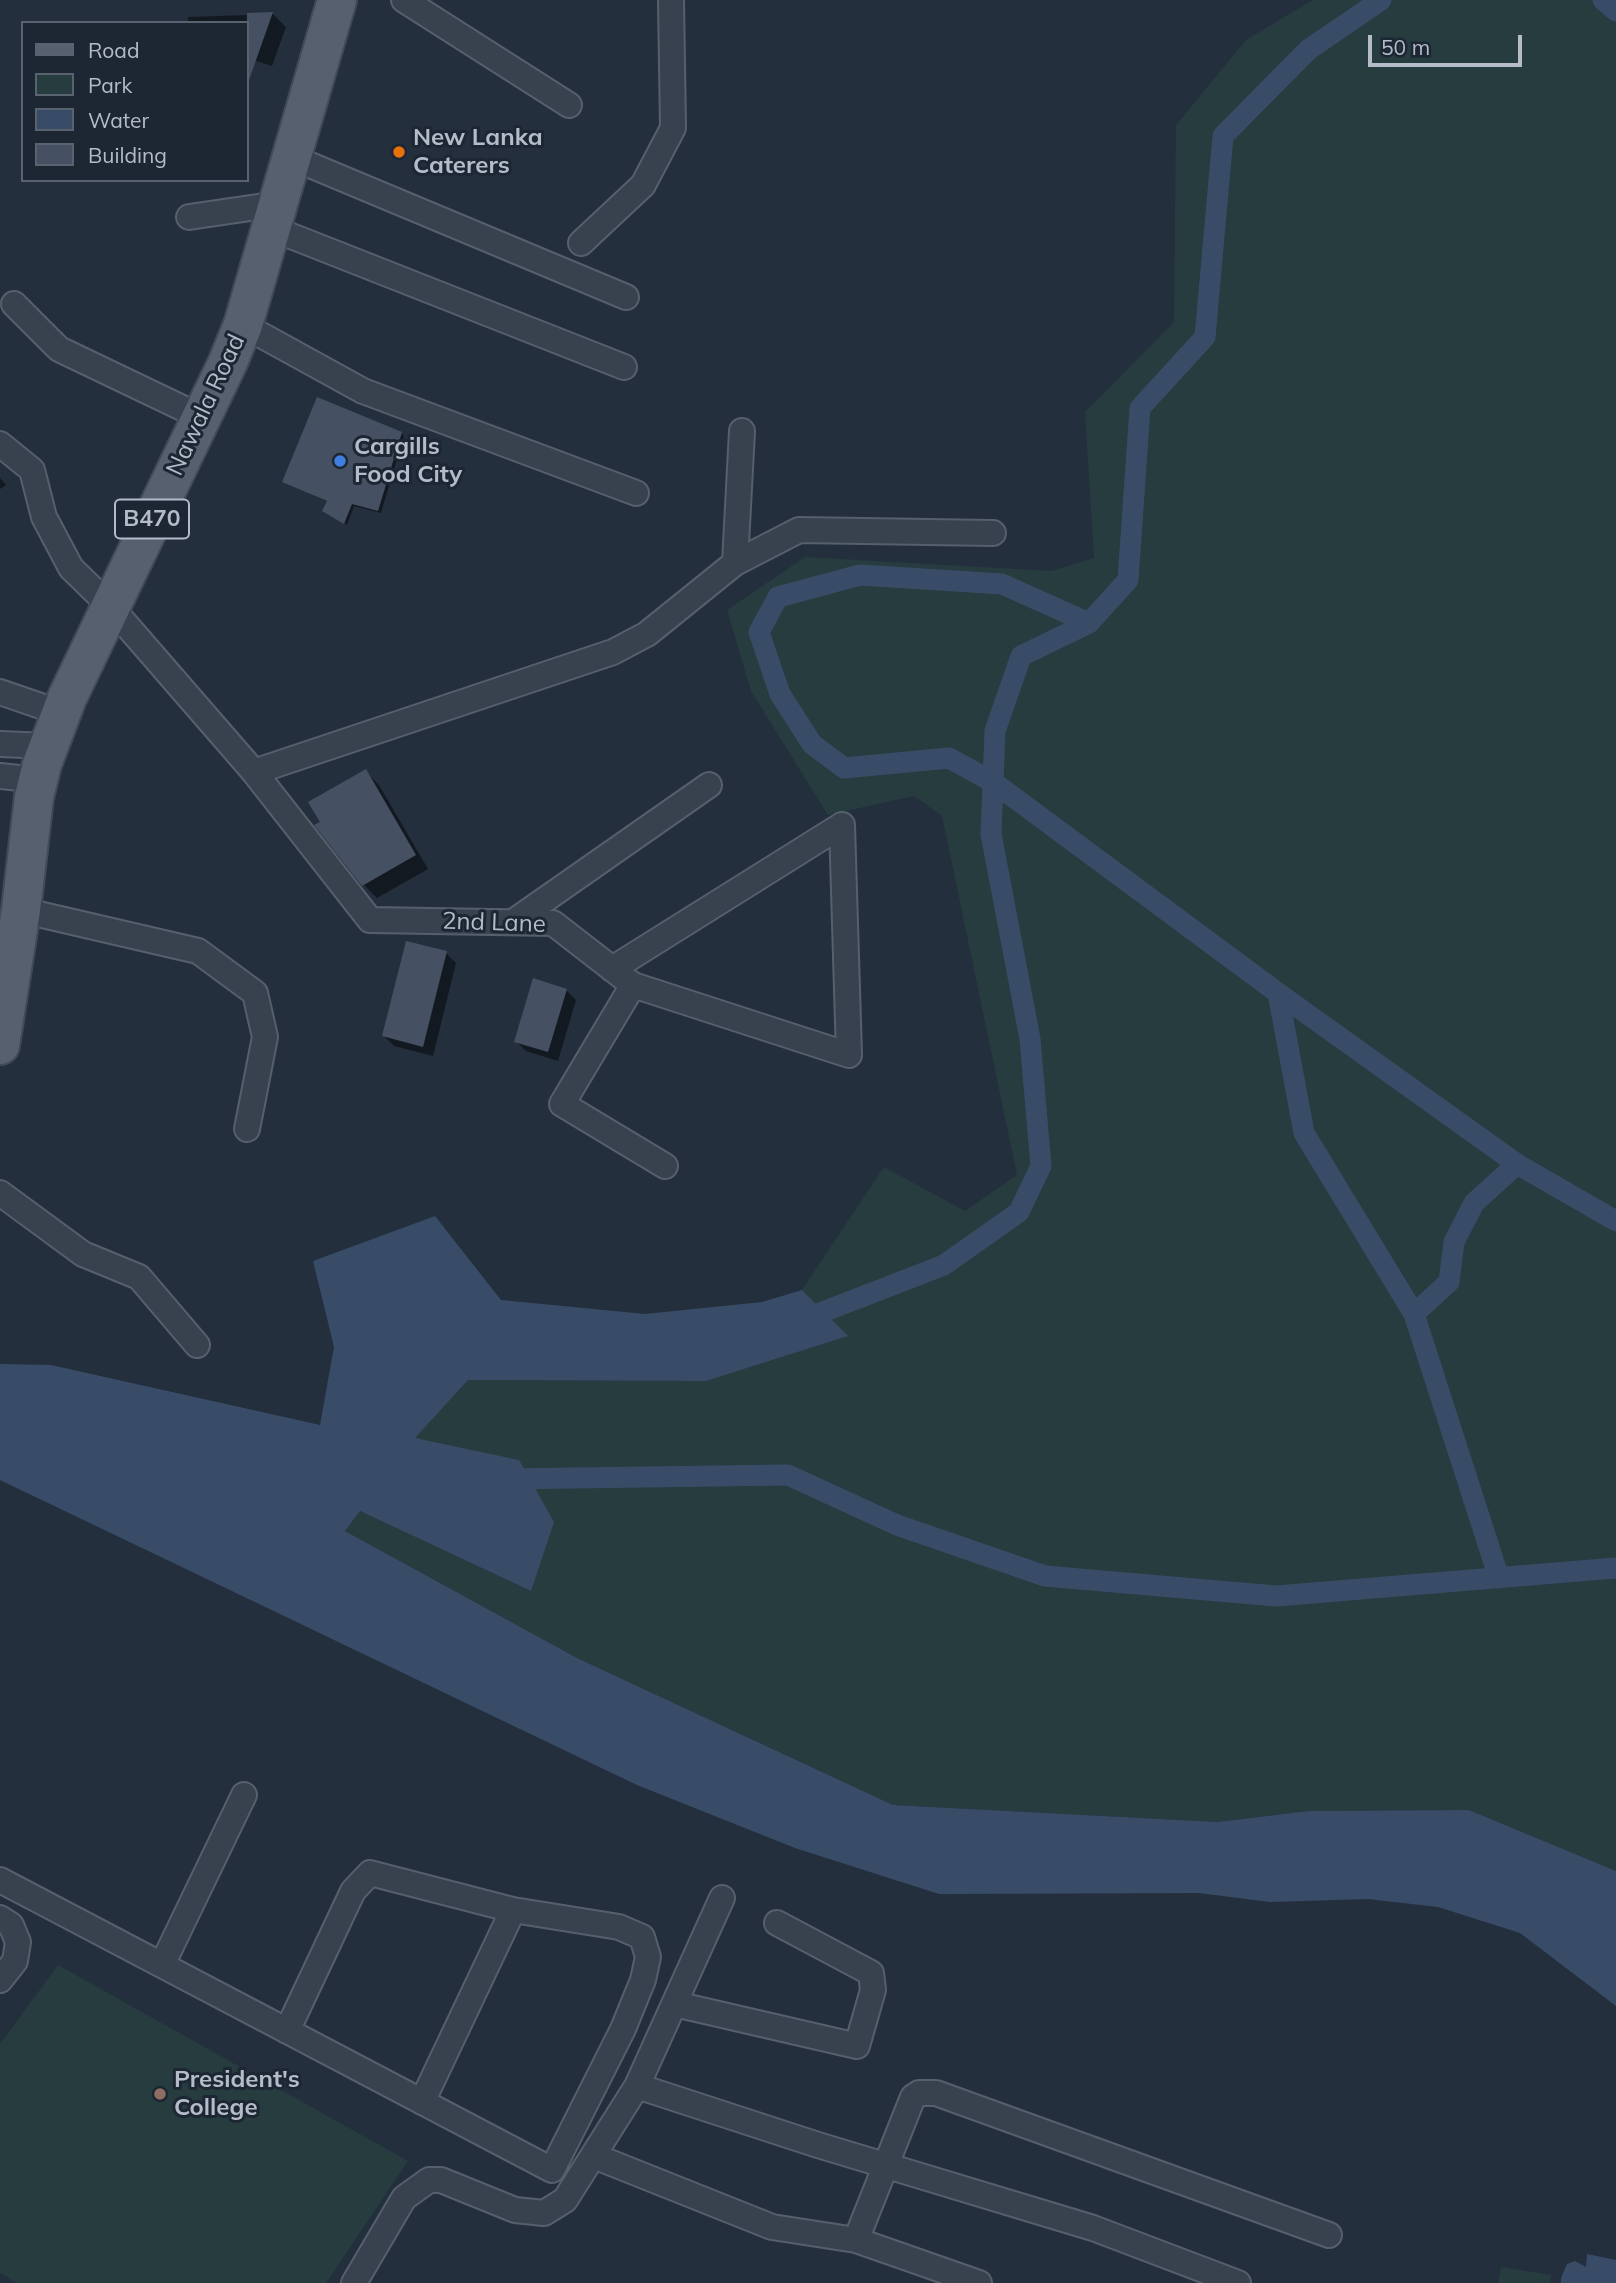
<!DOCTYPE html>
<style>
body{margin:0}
#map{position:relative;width:1616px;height:2283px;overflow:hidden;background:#242f3e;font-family:Mulish,sans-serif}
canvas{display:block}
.legend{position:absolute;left:21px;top:21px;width:228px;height:161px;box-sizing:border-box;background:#1d2633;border:2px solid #59626f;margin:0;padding:9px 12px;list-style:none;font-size:21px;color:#b4bcc9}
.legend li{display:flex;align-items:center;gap:14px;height:35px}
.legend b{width:35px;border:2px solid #59626f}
.scale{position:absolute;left:1368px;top:35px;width:154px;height:32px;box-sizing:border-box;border:4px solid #b4bcc9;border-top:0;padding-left:9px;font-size:21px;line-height:24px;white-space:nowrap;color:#b4bcc9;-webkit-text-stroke:5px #1d2633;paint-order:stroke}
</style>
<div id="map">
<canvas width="1616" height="2283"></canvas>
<ul class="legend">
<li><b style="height:9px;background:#56606e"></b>Road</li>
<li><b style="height:19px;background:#263c3f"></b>Park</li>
<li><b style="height:19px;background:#394c67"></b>Water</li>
<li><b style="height:19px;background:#455162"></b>Building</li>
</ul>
<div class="scale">50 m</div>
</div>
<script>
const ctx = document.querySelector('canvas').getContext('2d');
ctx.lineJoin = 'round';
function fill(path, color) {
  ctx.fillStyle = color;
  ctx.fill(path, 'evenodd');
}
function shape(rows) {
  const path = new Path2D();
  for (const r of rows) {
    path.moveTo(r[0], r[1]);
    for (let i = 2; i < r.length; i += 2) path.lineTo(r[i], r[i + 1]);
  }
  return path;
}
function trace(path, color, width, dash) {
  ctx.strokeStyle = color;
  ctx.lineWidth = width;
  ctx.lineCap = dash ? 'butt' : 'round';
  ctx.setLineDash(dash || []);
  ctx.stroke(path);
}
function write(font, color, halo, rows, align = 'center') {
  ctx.font = font + ' Mulish,sans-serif';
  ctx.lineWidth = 6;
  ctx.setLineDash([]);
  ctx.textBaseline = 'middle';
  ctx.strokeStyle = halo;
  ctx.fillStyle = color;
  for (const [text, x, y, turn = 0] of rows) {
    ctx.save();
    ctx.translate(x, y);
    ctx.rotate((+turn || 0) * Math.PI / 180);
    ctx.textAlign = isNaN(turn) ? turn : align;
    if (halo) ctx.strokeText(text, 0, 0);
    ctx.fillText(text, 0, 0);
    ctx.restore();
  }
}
fill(shape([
 [1313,0,1616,0,1616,1871,1469,1810,1309,1811,1217,1822,893,1805,577,1658,345,1531,360,1511,531,1591,414,1438,468,1380,706,1381,847,1336,802,1290,884,1167,965,1211,1017,1175,942,816,914,796,828,815,751,691,727,610,805,557,1051,571,1094,558,1085,412,1174,322,1176,125,1246,40],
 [58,1965,408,2161,326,2283,17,2283,0,2273,0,2044],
 [1501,2267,1551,2275,1550,2283,1498,2283]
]), '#263c3f');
fill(shape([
 [435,1216,501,1300,645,1314,762,1302,802,1290,848,1336,706,1381,468,1380,415,1438,519,1460,554,1522,531,1591,360,1511,345,1531,577,1658,893,1805,1217,1822,1309,1811,1469,1810,1616,1871,1616,2006,1520,1933,1438,1907,1368,1899,1270,1902,1199,1893,939,1894,795,1848,637,1785,0,1480,0,1364,51,1365,320,1425,334,1347,313,1261],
 [1587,2254,1616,2260,1616,2283,1561,2283,1561,2278,1567,2264,1575,2261,1586,2267]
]), '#394c67');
fill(shape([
 [273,14,286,27,272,66,247,58,247,23,188,23,188,17],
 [401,433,404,436,381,513,354,506,347,525,324,511,328,502,284,482],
 [0,478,6,485,0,489],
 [365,771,379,785,428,869,377,898,364,885,322,822],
 [446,953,456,963,433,1056,394,1046,384,1036],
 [566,990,576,1000,558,1061,526,1051,516,1041]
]), '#0007');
trace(shape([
 [1603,0,1616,11],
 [1089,623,1002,584,860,575,778,597,759,632,780,694,812,744,844,768,949,758,993,782,1278,993,1304,1133,1414,1314,1499,1578],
 [1278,993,1517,1164,1616,1221],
 [1414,1314,1449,1282,1454,1242,1474,1203,1517,1164],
 [797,1322,944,1265,1019,1212,1041,1166,1030,1039,991,834,995,731,1021,656,1089,623,1128,580,1140,408,1205,337,1223,136,1308,50,1381,0],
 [502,1479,788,1475,897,1525,1045,1576,1276,1596,1616,1568]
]), '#394c67', 21);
fill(shape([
 [273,12,249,80,247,80,247,13],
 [317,397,402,432,378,511,352,504,344,524,322,511,327,501,282,482],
 [366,769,416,855,362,886,314,825,320,822,308,802],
 [406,941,447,951,423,1047,382,1036],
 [533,978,567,989,548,1052,514,1042]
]), '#455162');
const minor = shape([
 [404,0,569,105],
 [291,157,626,297],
 [189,217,278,204],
 [271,228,624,367],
 [581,243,643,185,673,128,671,0],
 [14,304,59,349,201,417],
 [243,325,363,391,636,493],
 [0,444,32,470,44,517,71,568,110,606,254,772,370,920,553,923,633,985,849,1055,842,825],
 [735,563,742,431],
 [0,692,61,713],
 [0,744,48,746],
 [254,772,613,652,647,634,735,563,799,530,993,533],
 [0,776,38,780],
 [21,910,198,951,255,993,265,1037,247,1129],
 [513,922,709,785],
 [612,969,842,825],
 [633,985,562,1104,665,1166],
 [0,1193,83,1254,139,1277,197,1345],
 [0,1880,552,2170,623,2029,643,1980,648,1957,642,1937,619,1927,513,1910],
 [0,1918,11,1925,18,1942,15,1961,0,1980],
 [162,1965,244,1795],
 [675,2004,857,2046,873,1990,871,1973,777,1923],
 [287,2031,353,1891,370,1873,513,1910,422,2102],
 [637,2086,818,2145,1093,2228,1238,2283],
 [594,2156,772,2227,856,2240,979,2283],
 [856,2240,913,2097,919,2093,936,2093,1329,2235],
 [354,2283,404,2198,429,2180,441,2180,515,2210,544,2213,565,2200,637,2086,722,1898]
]);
const primary = shape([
 [0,1045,21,910,34,797,42,764,67,698,228,362,243,325,337,0]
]);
trace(minor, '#565f6c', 28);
trace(primary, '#414a57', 42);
trace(minor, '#38414e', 24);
trace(primary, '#56606e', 38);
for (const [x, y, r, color] of [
 [399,152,7,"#e8710a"],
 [340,461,7,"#3f7fe0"],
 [160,2094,7,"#8d6e63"]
]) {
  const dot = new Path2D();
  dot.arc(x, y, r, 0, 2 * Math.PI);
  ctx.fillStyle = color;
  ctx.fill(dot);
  trace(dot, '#1d2633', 2.5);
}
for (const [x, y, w] of [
 [152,519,74]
]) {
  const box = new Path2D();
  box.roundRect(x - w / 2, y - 19.5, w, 39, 5);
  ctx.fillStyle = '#1d2633';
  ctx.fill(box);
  trace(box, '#b4bcc9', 2);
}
write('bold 23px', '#b4bcc9', null, [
 ["B470",152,519]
]);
write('bold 24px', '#b4bcc9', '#1d2633', [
 ["New Lanka",413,138],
 ["Caterers",413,166],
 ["Cargills",354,447],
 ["Food City",354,475],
 ["President's",174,2080],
 ["College",174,2108]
], 'left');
write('24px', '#b4bcc9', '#1d2633', [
 ["Nawala Road",206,405,-65],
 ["2nd Lane",494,923,2]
]);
</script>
